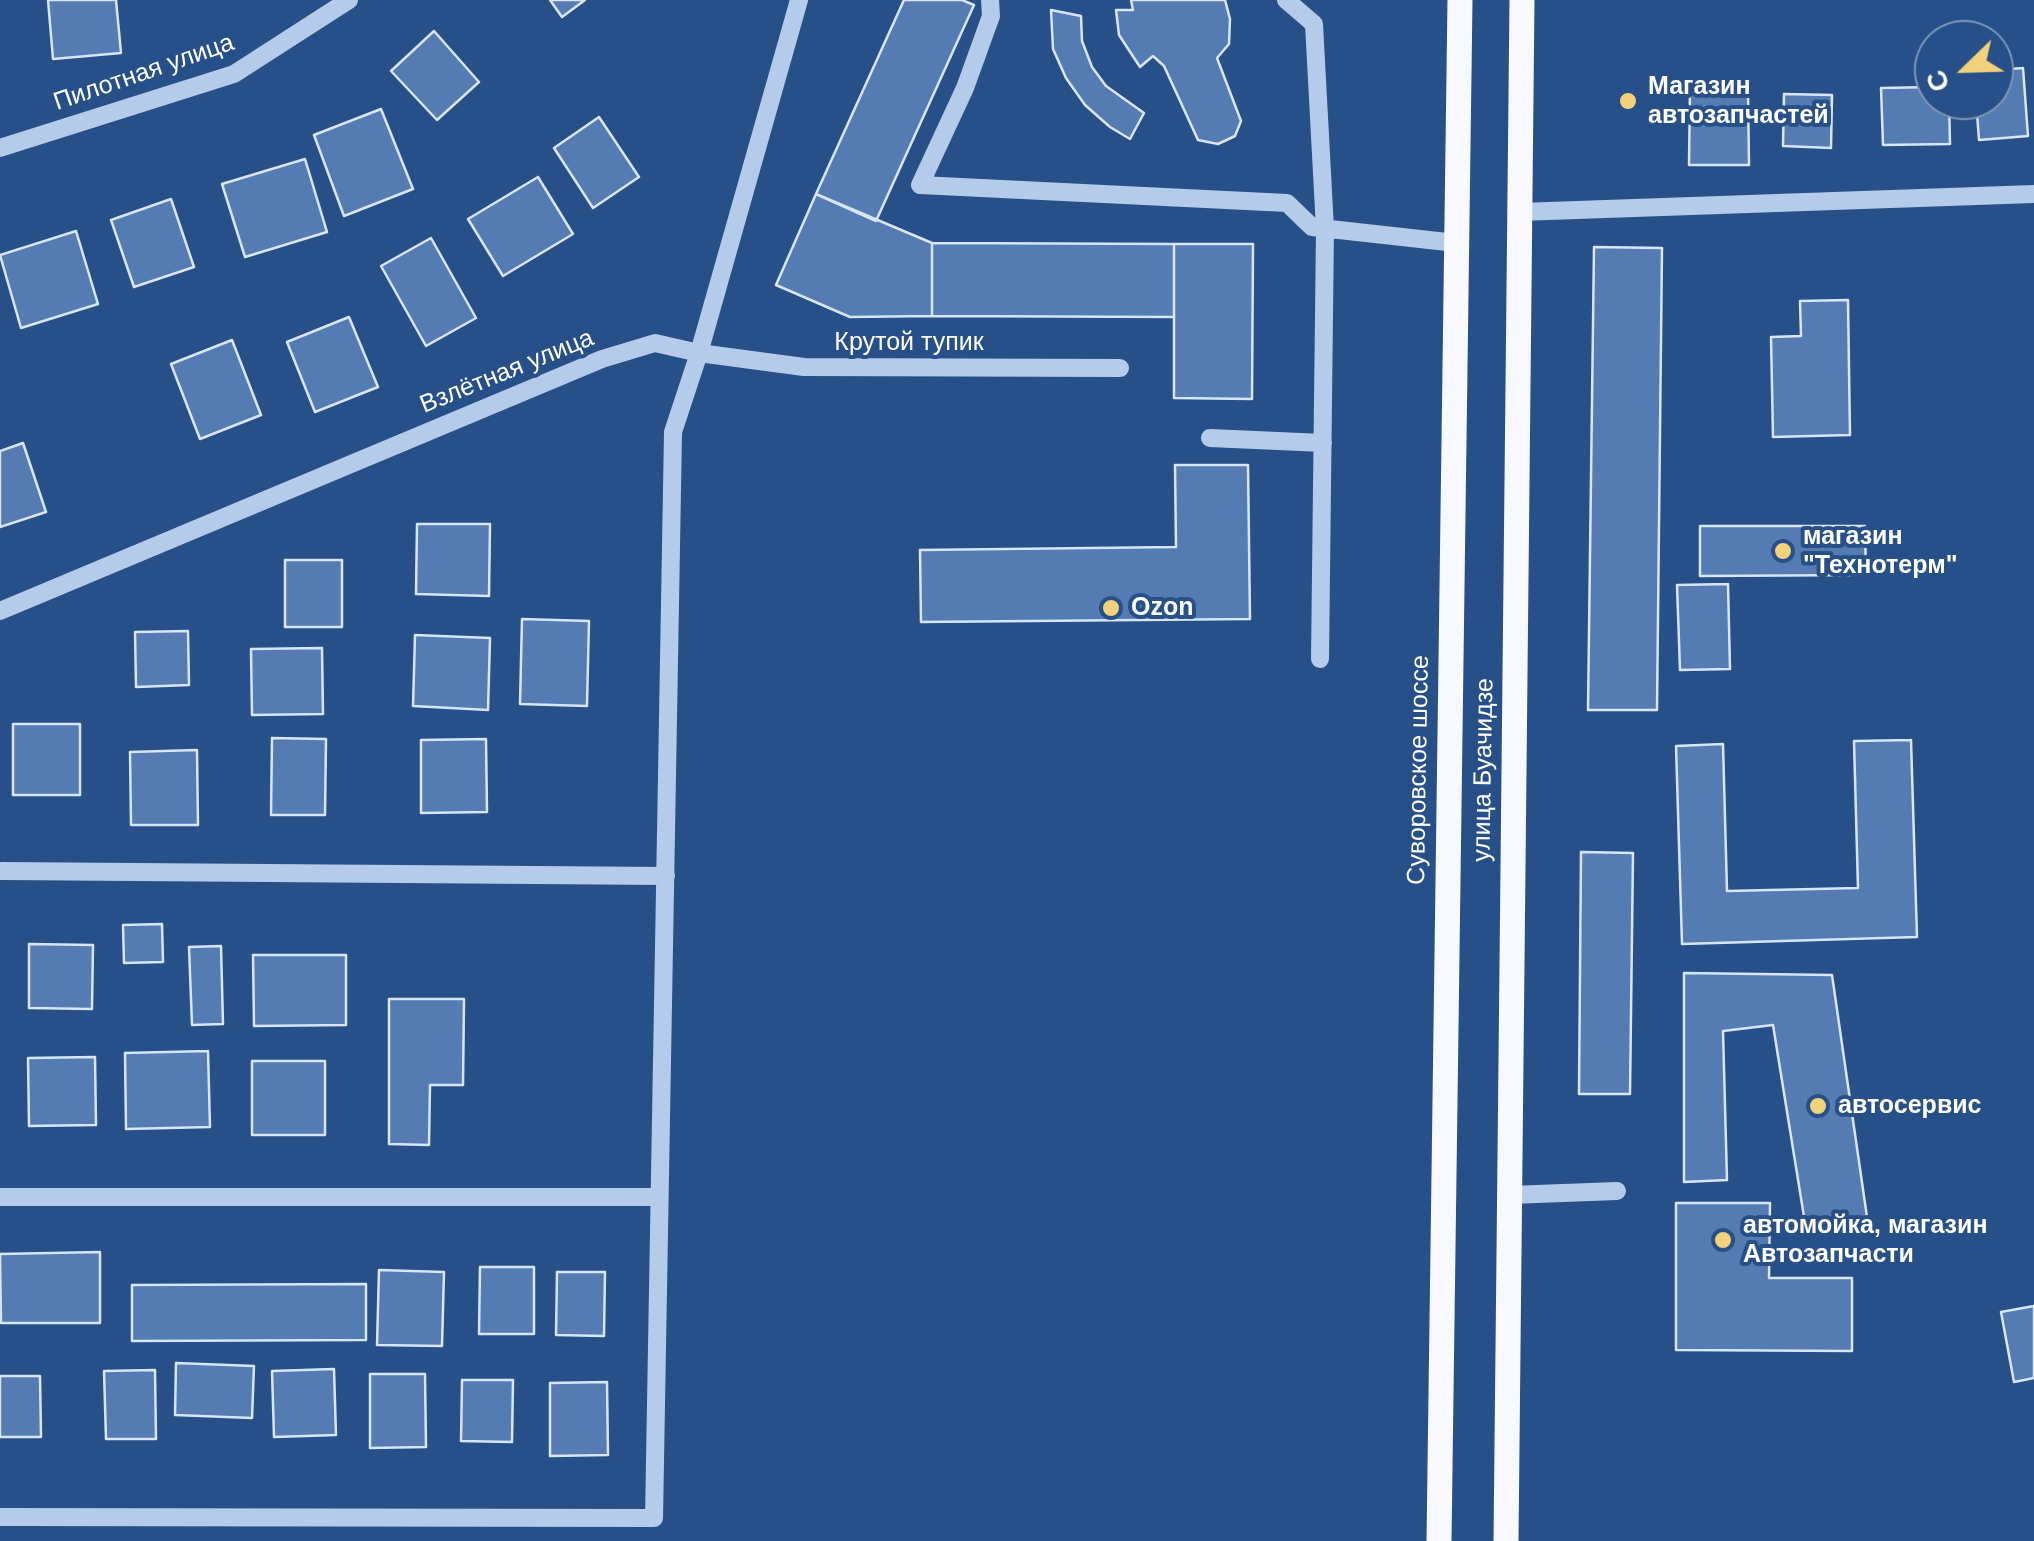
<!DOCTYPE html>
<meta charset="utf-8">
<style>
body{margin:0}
#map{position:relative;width:2034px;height:1541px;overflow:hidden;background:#275089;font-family:Helvetica,sans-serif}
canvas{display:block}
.north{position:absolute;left:1914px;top:20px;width:100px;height:100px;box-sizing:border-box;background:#275089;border:2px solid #7d96b8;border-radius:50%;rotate:247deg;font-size:28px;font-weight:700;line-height:40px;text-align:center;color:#fff}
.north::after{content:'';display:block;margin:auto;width:35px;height:45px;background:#f1d17a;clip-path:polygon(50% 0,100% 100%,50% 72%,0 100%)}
</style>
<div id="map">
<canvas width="2034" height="1541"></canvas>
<div class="north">С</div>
</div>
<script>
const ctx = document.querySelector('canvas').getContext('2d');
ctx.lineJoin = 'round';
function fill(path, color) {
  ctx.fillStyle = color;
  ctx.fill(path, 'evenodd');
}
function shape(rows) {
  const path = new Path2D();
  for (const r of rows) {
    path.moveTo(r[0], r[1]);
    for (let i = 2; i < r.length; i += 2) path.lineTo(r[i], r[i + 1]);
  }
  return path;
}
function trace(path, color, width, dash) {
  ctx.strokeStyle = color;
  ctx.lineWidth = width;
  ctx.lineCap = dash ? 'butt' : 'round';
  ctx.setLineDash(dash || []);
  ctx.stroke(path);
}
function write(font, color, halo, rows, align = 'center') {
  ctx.font = font + ' Helvetica,sans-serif';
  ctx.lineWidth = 8;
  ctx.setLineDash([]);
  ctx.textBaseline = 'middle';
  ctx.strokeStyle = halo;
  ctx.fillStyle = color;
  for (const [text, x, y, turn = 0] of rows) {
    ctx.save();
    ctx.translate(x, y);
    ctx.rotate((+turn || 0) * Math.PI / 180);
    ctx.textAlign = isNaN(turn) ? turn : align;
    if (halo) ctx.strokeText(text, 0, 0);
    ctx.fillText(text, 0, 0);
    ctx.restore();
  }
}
const building = shape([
 [48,0,116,0,121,53,53,59,48,0],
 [550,0,585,0,562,17,550,0],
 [904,0,962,0,974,5,876,221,816,194,904,0],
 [1131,0,1225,0,1230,19,1229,44,1217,58,1241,121,1235,136,1218,144,1198,140,1164,66,1153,56,1140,67,1119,35,1116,10,1133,10,1131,0],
 [1051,10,1081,16,1082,41,1092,67,1106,86,1144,113,1130,139,1110,127,1085,105,1066,78,1053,49,1051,10],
 [434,31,479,82,437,120,391,71,434,31],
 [2023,68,2028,136,1979,140,1976,100,1994,100,1994,70,2023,68],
 [1934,87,1934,100,1949,100,1950,144,1883,145,1881,88,1934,87],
 [1690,88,1748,89,1749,165,1689,165,1690,88],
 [1784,94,1832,95,1831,148,1783,146,1784,94],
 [381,109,413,189,344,216,314,135,381,109],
 [599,117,639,177,593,208,554,148,599,117],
 [305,159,327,232,245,257,222,184,305,159],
 [538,177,573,234,503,276,468,219,538,177],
 [816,194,932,243,932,316,850,317,776,285,816,194],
 [171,199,194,267,134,287,111,220,171,199],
 [76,231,98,304,21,328,0,255,76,231],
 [431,238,476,318,426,346,381,266,431,238],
 [932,243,1174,244,1174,317,932,316,932,243],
 [1174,244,1253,244,1252,399,1174,398,1174,244],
 [1594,247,1662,248,1657,710,1588,710,1594,247],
 [1848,300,1850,435,1773,437,1771,337,1801,336,1800,301,1848,300],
 [349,317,378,387,315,412,287,342,349,317],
 [232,340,261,415,200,439,171,364,232,340],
 [23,443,46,512,0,527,0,451,23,443],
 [1175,465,1248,465,1250,619,921,622,920,550,1176,547,1175,465],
 [417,524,490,524,489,596,416,594,417,524],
 [1700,526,1865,526,1866,575,1700,576,1700,526],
 [285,560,342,560,342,627,285,627,285,560],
 [1728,584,1730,669,1680,670,1677,585,1728,584],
 [522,619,589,621,587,706,520,704,522,619],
 [188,631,189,685,136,687,135,632,188,631],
 [415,635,490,638,488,710,413,706,415,635],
 [322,648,323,714,252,715,251,649,322,648],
 [13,724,80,724,80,795,13,795,13,724],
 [272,738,326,739,325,815,271,815,272,738],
 [486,739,487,812,421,813,421,740,486,739],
 [1911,740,1917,937,1682,944,1676,746,1723,744,1727,891,1858,888,1854,741,1911,740],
 [197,750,198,825,131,825,130,752,197,750],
 [1581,852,1633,853,1630,1094,1579,1094,1581,852],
 [162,924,163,962,124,963,123,925,162,924],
 [29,944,93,945,92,1009,29,1008,29,944],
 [221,946,223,1024,192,1025,189,947,221,946],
 [253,955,346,955,346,1025,254,1026,253,955],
 [1684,973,1832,975,1868,1224,1806,1229,1773,1025,1723,1031,1727,1180,1684,1182,1684,973],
 [389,999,464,999,463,1085,430,1085,429,1145,389,1144,389,999],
 [208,1051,210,1127,126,1129,125,1053,208,1051],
 [95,1057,96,1125,29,1126,28,1058,95,1057],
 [252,1061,325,1061,325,1135,252,1135,252,1061],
 [1676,1203,1770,1203,1769,1278,1852,1278,1852,1351,1676,1350,1676,1203],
 [100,1252,100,1323,1,1323,0,1254,100,1252],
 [480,1267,534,1267,534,1334,479,1334,480,1267],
 [379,1270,444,1272,442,1346,377,1345,379,1270],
 [557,1272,605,1272,604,1336,556,1335,557,1272],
 [366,1284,366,1340,132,1341,132,1285,366,1284],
 [2034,1306,2034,1378,2014,1382,2001,1312,2034,1306],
 [176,1363,254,1366,252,1418,175,1415,176,1363],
 [334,1369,336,1435,274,1437,272,1371,334,1369],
 [155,1370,156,1439,106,1439,104,1371,155,1370],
 [370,1374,425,1374,426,1447,370,1448,370,1374],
 [0,1376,40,1376,41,1437,0,1437,0,1376],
 [462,1380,513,1380,512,1442,461,1441,462,1380],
 [607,1382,608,1455,550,1456,550,1383,607,1382]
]);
fill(building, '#547bb2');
trace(building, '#d8e5f7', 2.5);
trace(shape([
 [990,0,991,16,965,88,920,185,1287,203,1312,227,1456,243],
 [1286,0,1314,24,1325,229,1320,659],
 [0,148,234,74,349,0],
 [1520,212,2034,194],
 [1210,438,1323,443],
 [0,611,602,359,655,343,699,353,799,0],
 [2,871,666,876],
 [1510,1195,1617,1191],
 [0,1197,658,1197],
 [0,1517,654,1518,673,432,699,353,804,367,1120,368]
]), '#b4cbe9', 18);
trace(shape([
 [1439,1541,1460,0],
 [1506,1541,1522,0]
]), '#f7f9fe', 25);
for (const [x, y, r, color] of [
 [1628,101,10,"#f1d17a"],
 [1783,551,10,"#f1d17a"],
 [1111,608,10,"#f1d17a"],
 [1818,1106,10,"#f1d17a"],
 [1723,1240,10,"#f1d17a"]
]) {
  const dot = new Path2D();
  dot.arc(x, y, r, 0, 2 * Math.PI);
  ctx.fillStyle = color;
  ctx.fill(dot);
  trace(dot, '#275089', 4);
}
write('25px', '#fff', '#275089', [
 ["Пилотная улица",144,73,-19],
 ["Крутой тупик",909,343],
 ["Взлётная улица",507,372,-22],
 ["Суворовское шоссе",1419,770,-89],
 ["улица Буачидзе",1484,770,-89]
]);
write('bold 25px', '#fff', '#275089', [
 ["Магазин",1648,87],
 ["автозапчастей",1648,116],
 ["магазин",1803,537],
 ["\"Технотерм\"",1803,566],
 ["Ozon",1131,608],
 ["автосервис",1838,1106],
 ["автомойка, магазин",1743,1226],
 ["Автозапчасти",1743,1255]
], 'left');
</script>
